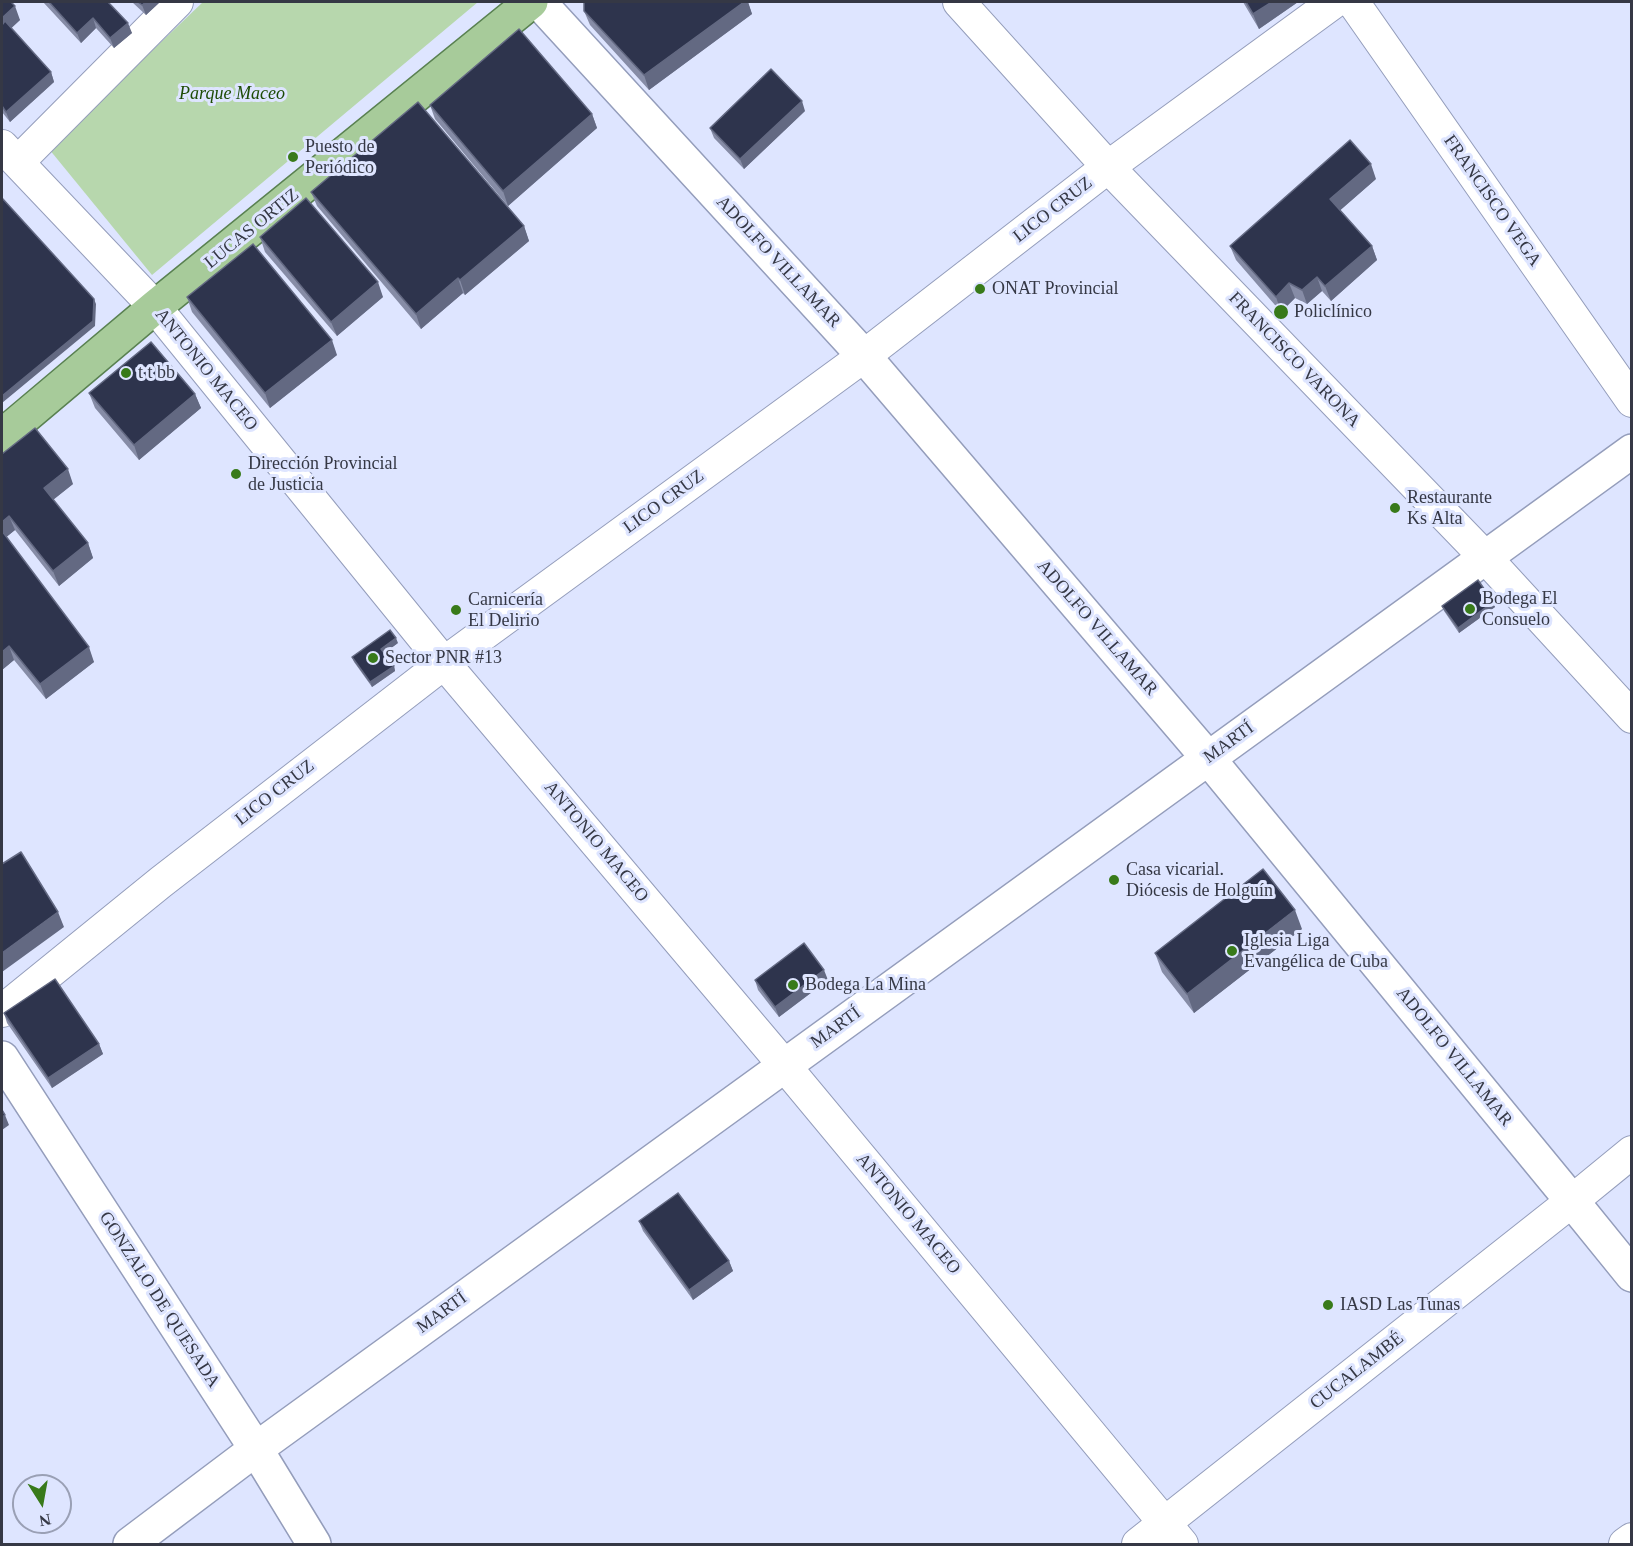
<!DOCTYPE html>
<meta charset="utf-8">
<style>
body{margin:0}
#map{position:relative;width:1633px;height:1546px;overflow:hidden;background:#dee5ff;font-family:"Times New Roman",serif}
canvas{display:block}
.frame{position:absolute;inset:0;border:3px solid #353845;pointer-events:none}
.north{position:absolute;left:12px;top:1474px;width:60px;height:60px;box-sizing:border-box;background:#dee5ff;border:2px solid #9aa0b5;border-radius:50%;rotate:169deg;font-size:16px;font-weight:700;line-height:24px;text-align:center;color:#353845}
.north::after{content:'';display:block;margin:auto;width:21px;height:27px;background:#387a1a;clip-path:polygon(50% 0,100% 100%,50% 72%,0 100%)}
</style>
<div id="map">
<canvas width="1633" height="1546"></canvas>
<div class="frame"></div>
<div class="north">N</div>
</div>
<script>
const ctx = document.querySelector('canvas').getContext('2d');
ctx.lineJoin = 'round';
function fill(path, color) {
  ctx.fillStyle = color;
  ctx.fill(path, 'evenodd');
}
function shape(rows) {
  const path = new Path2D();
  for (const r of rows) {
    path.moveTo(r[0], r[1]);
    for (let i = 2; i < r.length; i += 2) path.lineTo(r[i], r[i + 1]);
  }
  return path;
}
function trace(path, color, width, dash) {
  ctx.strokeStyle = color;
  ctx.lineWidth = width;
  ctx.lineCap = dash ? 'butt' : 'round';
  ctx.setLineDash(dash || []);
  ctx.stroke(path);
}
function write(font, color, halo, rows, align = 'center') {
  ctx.font = font + ' "Times New Roman",serif';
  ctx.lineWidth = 6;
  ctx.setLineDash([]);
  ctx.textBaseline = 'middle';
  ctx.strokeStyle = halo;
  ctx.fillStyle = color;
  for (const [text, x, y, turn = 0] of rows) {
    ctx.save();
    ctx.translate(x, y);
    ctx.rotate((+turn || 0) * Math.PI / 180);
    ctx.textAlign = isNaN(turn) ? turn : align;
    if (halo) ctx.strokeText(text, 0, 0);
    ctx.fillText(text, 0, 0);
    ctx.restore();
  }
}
fill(shape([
 [203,2,478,2,152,275,49,149]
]), '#b7d7ad');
const street = shape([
 [959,2,1108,167,1485,557,1632,717],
 [1353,2,1632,401],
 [2,146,155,307,444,663,784,1065,1182,1544],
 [18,162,177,2],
 [2,1011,161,882,444,663,864,356,1108,167,1334,2],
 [1138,1544,1572,1201,1632,1152],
 [1625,1544,1632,1539]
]);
const secondary = shape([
 [539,2,864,356,1208,758,1572,1201,1632,1275],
 [2,1058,256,1449,314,1544],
 [130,1544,256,1449,1632,451]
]);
const primary = shape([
 [2,436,155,307,531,2]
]);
trace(street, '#949dbb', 34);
trace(secondary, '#949dbb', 36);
trace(primary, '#598151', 36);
trace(street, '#fff', 32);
trace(secondary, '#fff', 33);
trace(primary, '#a7cb9a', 33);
fill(shape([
 [2,2,20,20,11,28,51,72,54,82,10,122,2,112],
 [43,2,108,2,132,33,114,48,96,28,81,43],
 [132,2,160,2,146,15],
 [584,2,748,2,752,14,649,90,590,25,584,11],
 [1243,2,1298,2,1259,29],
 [430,105,592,114,597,128,508,206,435,119],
 [805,111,744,169,714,138,710,128],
 [1376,179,1340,210,1372,246,1377,260,1331,301,1322,291,1307,304,1295,298,1281,312,1236,260,1230,246],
 [311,192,524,226,529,241,465,295,463,293,421,329,317,206],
 [260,237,383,297,337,336,265,252],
 [187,297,337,355,270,408,192,312],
 [89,393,195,394,201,408,139,460,95,408],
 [2,454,73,484,53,500,88,543,93,558,59,586,15,530,6,537,94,662,46,699,14,660,2,670],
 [1493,602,1495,607,1459,633,1444,611,1442,606],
 [398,643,384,653,394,666,395,671,372,687,354,662,352,657],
 [1302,929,1194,1013,1162,972,1155,953],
 [755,980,828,980,779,1017,758,990],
 [4,1013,99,1044,103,1054,52,1088,7,1023],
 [639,1221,729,1261,733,1271,693,1300,643,1231]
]), '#868ca6');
fill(shape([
 [146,2,160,2,146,15,142,5],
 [744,2,748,2,752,14,649,90,644,75],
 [1272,2,1298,2,1259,29,1253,14],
 [15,6,20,20,2,37,2,18],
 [93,18,96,28,81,43,77,33],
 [128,23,132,33,114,48,110,38],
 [51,72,54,82,10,122,6,112],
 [802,101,805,111,744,169,740,159],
 [592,114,597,128,508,206,503,191],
 [1371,164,1376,179,1336,214,1330,199],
 [524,226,529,241,465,295,460,280],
 [1372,246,1377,260,1331,301,1325,286],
 [1317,277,1322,291,1307,304,1302,290],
 [458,278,463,293,421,329,416,314],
 [378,282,383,297,337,336,331,322],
 [1289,283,1295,298,1281,312,1276,297],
 [94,299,96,304,95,326,2,403,2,396],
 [332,340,337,355,270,408,265,393],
 [195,394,201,408,139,460,134,445],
 [68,469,73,484,49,503,44,488],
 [9,516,15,530,4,539,2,532,2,522],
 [88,543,93,558,59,586,53,571],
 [1493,602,1495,607,1459,633,1458,628],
 [396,638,398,643,383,654,381,649],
 [9,646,14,660,2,670,2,652],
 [89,647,94,662,46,699,40,684],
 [394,666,395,671,372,687,370,682],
 [1295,910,1302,929,1194,1013,1187,994],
 [58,912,64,927,2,972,2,953],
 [824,970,828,980,779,1017,775,1007],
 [99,1044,103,1054,52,1088,48,1078],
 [5,1115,9,1125,2,1130,2,1117],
 [729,1261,733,1271,693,1300,689,1290]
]), '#636982');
const building = shape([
 [2,2,11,2,15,6,2,18,2,2],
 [49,2,108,2,128,23,110,38,93,18,77,33,49,2],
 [138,2,146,2,142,5,138,2],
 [584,2,744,2,644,75,584,11,584,2],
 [1246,2,1272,2,1253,14,1246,2],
 [5,21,51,72,6,112,2,106,2,25,5,21],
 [519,29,592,114,503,191,430,105,519,29],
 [771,69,802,101,740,159,710,128,771,69],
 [418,102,524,226,460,280,458,278,416,314,311,192,418,102],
 [1350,140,1371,164,1330,199,1372,246,1325,286,1317,277,1302,290,1289,283,1276,297,1230,246,1350,140],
 [2,198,94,299,93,321,2,396,2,198],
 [306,198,378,282,331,322,260,237,306,198],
 [253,244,332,340,265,393,187,297,253,244],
 [151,342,195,394,134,445,89,393,151,342],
 [35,428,68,469,44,488,88,543,53,571,9,516,2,522,2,454,35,428],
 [2,531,89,647,40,684,9,646,2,652,2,531],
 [1478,580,1493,602,1458,628,1442,606,1478,580],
 [390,630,396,638,381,649,394,666,370,682,352,657,390,630],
 [21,852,58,912,2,953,2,864,21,852],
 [1263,869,1295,910,1187,994,1155,953,1263,869],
 [804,943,824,970,775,1007,755,980,804,943],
 [55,979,99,1044,48,1078,4,1013,55,979],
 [2,1110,5,1115,2,1117,2,1110],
 [678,1193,729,1261,689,1290,639,1221,678,1193]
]);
fill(building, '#2e344d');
trace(building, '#636982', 1.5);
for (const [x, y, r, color] of [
 [293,157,6,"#387a1a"],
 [980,289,6,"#387a1a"],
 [1281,312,8,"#387a1a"],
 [126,373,6,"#387a1a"],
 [236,474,6,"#387a1a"],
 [1395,508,6,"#387a1a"],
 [1470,609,6,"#387a1a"],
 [456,610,6,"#387a1a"],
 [373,658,6,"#387a1a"],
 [1114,880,6,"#387a1a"],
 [1232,951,6,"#387a1a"],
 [793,985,6,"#387a1a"],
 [1328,1305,6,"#387a1a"]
]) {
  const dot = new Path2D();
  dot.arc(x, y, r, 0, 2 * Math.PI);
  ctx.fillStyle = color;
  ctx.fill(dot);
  trace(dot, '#dee5ff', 2);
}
write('italic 18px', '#1d4b05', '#dee5ff', [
 ["Parque Maceo",232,94]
]);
write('18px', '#353845', '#dee5ff', [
 ["Puesto de",305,147],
 ["Periódico",305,168],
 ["ONAT Provincial",992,289],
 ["Policlínico",1294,312],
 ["t t bb",138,373],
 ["Dirección Provincial",248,464],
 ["de Justicia",248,485],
 ["Restaurante",1407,498],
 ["Ks Alta",1407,519],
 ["Bodega El",1482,599],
 ["Consuelo",1482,620],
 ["Carnicería",468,600],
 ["El Delirio",468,621],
 ["Sector PNR #13",385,658],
 ["Casa vicarial.",1126,870],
 ["Diócesis de Holguín",1126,891],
 ["Iglesia Liga",1244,941],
 ["Evangélica de Cuba",1244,962],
 ["Bodega La Mina",805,985],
 ["IASD Las Tunas",1340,1305]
], 'left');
write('18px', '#353845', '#dee5ff', [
 ["FRANCISCO VEGA",1492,201,55],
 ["LICO CRUZ",1053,210,-38],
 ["LUCAS ORTIZ",252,229,-39],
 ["ADOLFO VILLAMAR",778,262,47],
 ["FRANCISCO VARONA",1294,360,46],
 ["ANTONIO MACEO",206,370,51],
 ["LICO CRUZ",664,502,-36],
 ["ADOLFO VILLAMAR",1097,628,49],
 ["MARTÍ",1229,743,-36],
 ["LICO CRUZ",275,793,-38],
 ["ANTONIO MACEO",596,842,50],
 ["MARTÍ",836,1028,-36],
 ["ADOLFO VILLAMAR",1454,1057,51],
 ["ANTONIO MACEO",908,1214,50],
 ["GONZALO DE QUESADA",159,1300,57],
 ["MARTÍ",442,1313,-36],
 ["CUCALAMBÉ",1357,1371,-38]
]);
</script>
